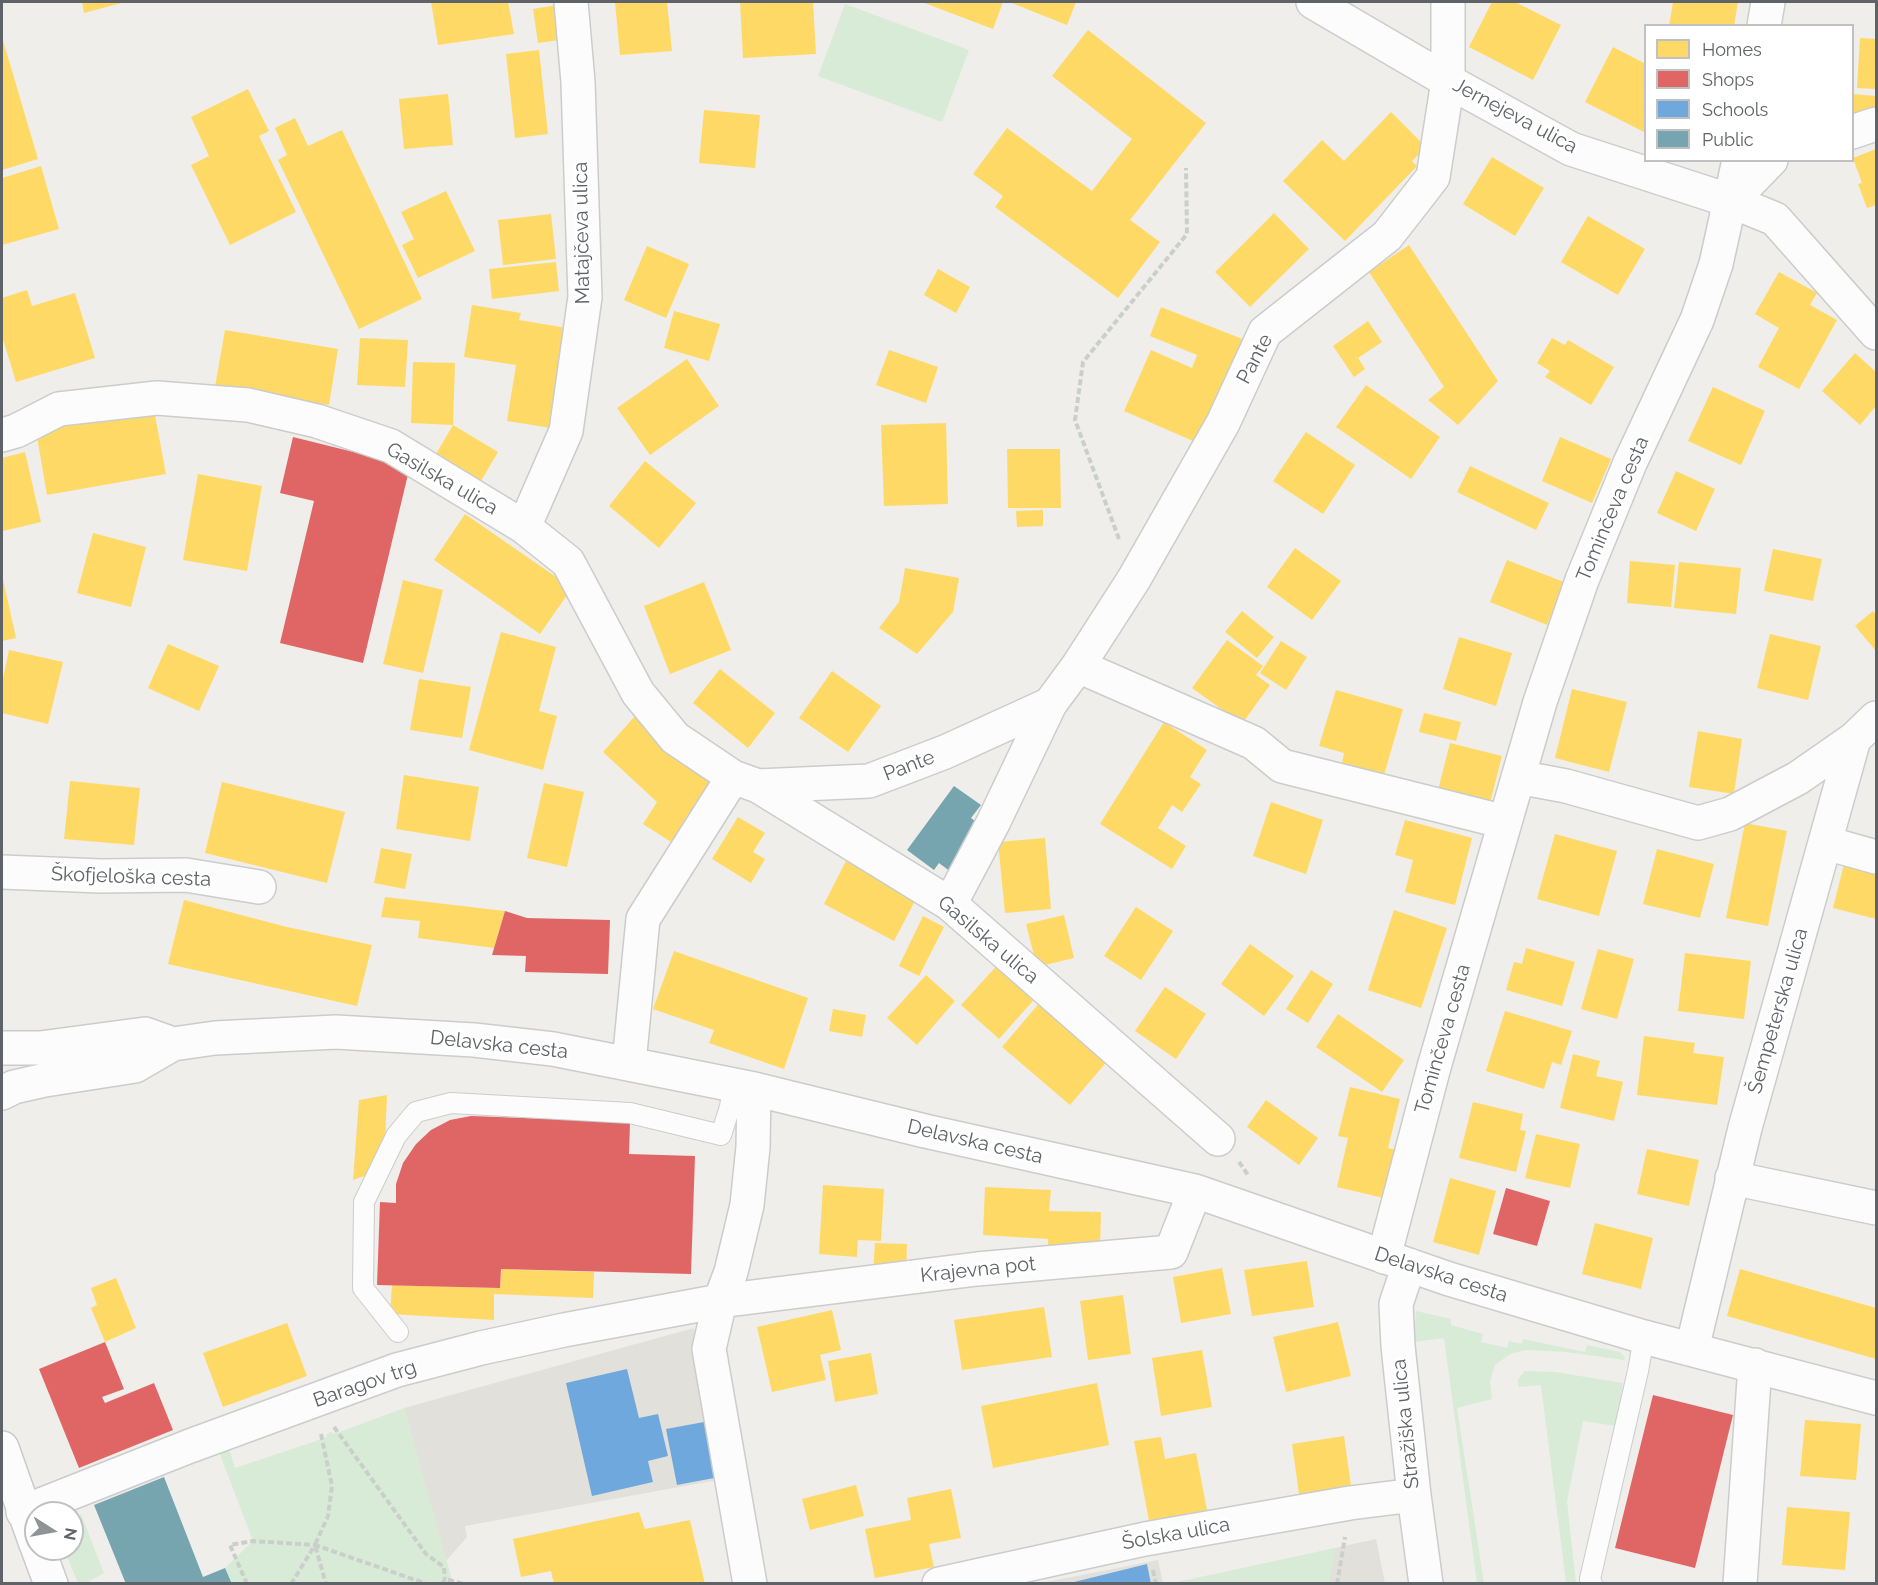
<!DOCTYPE html>
<meta charset="utf-8">
<style>
body{margin:0}
#map{position:relative;width:1878px;height:1585px;overflow:hidden;background:#efeeea;font-family:Raleway,sans-serif}
canvas{display:block}
.frame{position:absolute;inset:0;border:3px solid #5f6368;pointer-events:none}
.legend{position:absolute;left:1644px;top:24px;width:210px;height:138px;box-sizing:border-box;background:#fff;border:2px solid #bfc1c3;margin:0;padding:8px 10px;list-style:none;font-size:18px;color:#5f6368}
.legend li{display:flex;align-items:center;gap:12px;height:30px}
.legend b{width:30px;border:2px solid #bfc1c3}
.north{position:absolute;left:24px;top:1501px;width:60px;height:60px;box-sizing:border-box;background:#fff;border:2px solid #bfc1c3;border-radius:50%;rotate:101deg;font-size:16px;font-weight:700;line-height:24px;text-align:center;color:#5f6368}
.north::after{content:'';display:block;margin:auto;width:21px;height:27px;background:#919496;clip-path:polygon(50% 0,100% 100%,50% 72%,0 100%)}
</style>
<div id="map">
<canvas width="1878" height="1585"></canvas>
<div class="frame"></div>
<ul class="legend">
<li><b style="height:16px;background:#ffd966"></b>Homes</li>
<li><b style="height:16px;background:#e06666"></b>Shops</li>
<li><b style="height:16px;background:#6fa8dc"></b>Schools</li>
<li><b style="height:16px;background:#76a5af"></b>Public</li>
</ul>
<div class="north">N</div>
</div>
<script>
const ctx = document.querySelector('canvas').getContext('2d');
ctx.lineJoin = 'round';
function fill(path, color) {
  ctx.fillStyle = color;
  ctx.fill(path, 'evenodd');
}
function shape(rows) {
  const path = new Path2D();
  for (const r of rows) {
    path.moveTo(r[0], r[1]);
    for (let i = 2; i < r.length; i += 2) path.lineTo(r[i], r[i + 1]);
  }
  return path;
}
function trace(path, color, width, dash) {
  ctx.strokeStyle = color;
  ctx.lineWidth = width;
  ctx.lineCap = dash ? 'butt' : 'round';
  ctx.setLineDash(dash || []);
  ctx.stroke(path);
}
function write(font, color, halo, rows, align = 'center') {
  ctx.font = font + ' Raleway,sans-serif';
  ctx.lineWidth = 6;
  ctx.setLineDash([]);
  ctx.textBaseline = 'middle';
  ctx.strokeStyle = halo;
  ctx.fillStyle = color;
  for (const [text, x, y, turn = 0] of rows) {
    ctx.save();
    ctx.translate(x, y);
    ctx.rotate((+turn || 0) * Math.PI / 180);
    ctx.textAlign = isNaN(turn) ? turn : align;
    if (halo) ctx.strokeText(text, 0, 0);
    ctx.fillText(text, 0, 0);
    ctx.restore();
  }
}
fill(shape([
 [694,1328,723,1479,465,1526,467,1537,446,1561,404,1408],
 [1376,1539,1385,1583,1172,1584],
 [1158,1560,1163,1583,1036,1584]
]), '#e2e0da');
fill(shape([
 [845,4,969,50,942,122,818,76],
 [1416,1311,1451,1319,1451,1325,1483,1334,1481,1342,1507,1348,1509,1341,1522,1344,1523,1339,1585,1352,1587,1345,1620,1352,1625,1357,1624,1360,1566,1352,1525,1350,1510,1354,1495,1365,1490,1381,1492,1399,1457,1408,1484,1583,1477,1583,1444,1338,1414,1342],
 [1525,1371,1555,1372,1623,1383,1616,1426,1583,1421,1567,1501,1576,1583,1566,1583,1541,1385,1518,1387,1518,1379],
 [404,1408,453,1583,232,1583,225,1568,253,1541,218,1449,228,1446,235,1468,316,1441,326,1437,327,1434,332,1432,334,1434],
 [81,1514,104,1573,86,1583,78,1583,64,1549,72,1549,72,1524],
 [1336,1548,1329,1583,1172,1583]
]), '#d8ebd6');
fill(shape([
 [82,2,125,2,84,13],
 [431,2,508,2,514,34,438,45],
 [615,2,667,2,672,51,620,55],
 [740,2,813,2,816,54,743,58],
 [922,2,1003,2,993,29],
 [1009,2,1076,2,1067,25],
 [1492,2,1515,2,1561,25,1533,80,1469,47],
 [1673,2,1738,2,1734,26,1669,26],
 [563,4,568,39,538,43,533,9],
 [1088,30,1206,123,1130,220,1160,242,1118,298,995,207,1003,196,973,174,1007,128,1092,191,1132,139,1052,76],
 [2,37,38,159,2,170],
 [1860,38,1876,39,1876,89,1857,88],
 [1613,47,1646,64,1646,133,1585,102],
 [539,50,548,134,515,138,506,54],
 [248,89,269,131,259,136,296,212,230,245,191,165,209,156,191,117],
 [448,94,453,145,404,149,399,99],
 [1852,94,1876,96,1876,120,1852,118],
 [704,110,760,115,755,168,699,163],
 [1391,112,1426,147,1412,161,1417,166,1345,241,1283,181,1322,140,1344,161],
 [295,118,308,146,342,130,422,299,359,329,278,160,287,155,275,128],
 [1876,149,1876,205,1867,208,1858,184,1862,183,1853,158],
 [1492,157,1544,188,1515,236,1463,204],
 [41,166,59,229,2,245,2,178],
 [446,191,475,251,418,278,402,245,414,239,401,212],
 [1274,213,1309,249,1250,307,1215,272],
 [551,214,556,259,503,265,498,220],
 [1588,216,1645,249,1618,295,1561,262],
 [1409,245,1498,381,1458,425,1428,400,1444,387,1369,272],
 [647,246,689,264,666,318,624,300],
 [556,262,559,291,492,299,489,269],
 [938,269,970,287,956,313,924,295],
 [1779,272,1817,293,1810,305,1837,320,1799,389,1758,367,1779,328,1755,314],
 [27,290,32,306,75,293,95,358,16,382,2,336,2,298],
 [472,305,521,313,519,320,567,328,551,428,507,421,516,365,464,357],
 [1161,307,1245,340,1200,444,1124,411,1151,350,1192,368,1197,355,1150,336],
 [674,311,720,324,709,361,664,348],
 [1368,321,1382,342,1358,358,1365,369,1354,377,1333,346],
 [225,330,338,349,329,405,215,387],
 [360,338,408,340,405,387,357,385],
 [1552,338,1565,345,1568,340,1614,367,1591,405,1545,377,1550,371,1537,363],
 [889,350,938,367,926,403,876,385],
 [1855,353,1876,372,1876,406,1860,425,1822,391],
 [687,359,719,406,650,455,617,408],
 [413,362,455,363,453,425,411,423],
 [1366,385,1440,437,1411,479,1336,427],
 [1713,387,1765,411,1741,465,1688,441],
 [154,410,166,474,47,495,36,431],
 [946,423,948,504,884,506,881,425],
 [453,425,498,452,478,486,433,459],
 [1306,432,1355,465,1323,514,1273,481],
 [1560,437,1611,459,1592,503,1542,481],
 [1007,449,1060,449,1061,508,1008,508],
 [25,452,41,522,3,531,2,458],
 [645,461,696,503,659,548,609,506],
 [1470,466,1549,503,1536,530,1457,492],
 [1676,471,1715,489,1696,531,1657,513],
 [198,474,262,486,247,571,183,560],
 [1043,510,1043,526,1017,527,1016,511],
 [465,514,572,588,540,634,434,560],
 [93,533,146,547,131,607,77,593],
 [1295,548,1341,581,1312,620,1267,587],
 [1773,549,1822,559,1813,601,1764,591],
 [1507,560,1564,582,1547,625,1490,602],
 [1630,561,1675,565,1671,607,1627,603],
 [1679,562,1741,568,1736,614,1674,608],
 [905,568,959,578,953,612,917,654,879,628,899,602],
 [2,575,16,638,2,641],
 [403,580,443,590,423,673,383,664],
 [704,582,731,650,670,674,644,606],
 [1242,611,1274,637,1257,658,1225,632],
 [1873,611,1876,614,1876,651,1855,626],
 [501,632,556,647,539,711,557,716,543,770,469,750],
 [1770,634,1821,646,1808,700,1757,688],
 [1459,637,1512,653,1496,706,1443,689],
 [1227,640,1263,666,1256,675,1270,685,1242,724,1192,688],
 [1281,641,1307,657,1286,690,1260,673],
 [168,644,219,666,199,711,148,688],
 [9,650,63,662,48,724,2,713,2,683],
 [720,669,775,713,748,748,693,703],
 [832,671,881,706,848,752,799,718],
 [419,679,471,687,462,738,410,730],
 [1572,689,1627,702,1609,772,1555,758],
 [1336,690,1403,709,1384,775,1342,763,1344,753,1319,746],
 [1424,713,1461,722,1456,741,1419,732],
 [635,716,681,763,717,787,679,847,643,824,657,802,603,752],
 [1164,722,1207,750,1190,777,1201,784,1182,812,1172,805,1158,828,1186,846,1172,869,1100,824],
 [1698,731,1742,739,1734,794,1689,787],
 [1450,743,1502,756,1488,811,1436,798],
 [404,775,479,787,470,841,396,829],
 [70,781,140,788,134,845,64,839],
 [222,782,345,812,327,883,205,853],
 [544,783,584,792,567,867,527,858],
 [1271,802,1323,820,1306,874,1253,856],
 [738,817,765,833,753,852,765,859,751,883,712,859],
 [1405,820,1472,838,1455,905,1405,892,1413,860,1395,855],
 [1745,823,1787,831,1768,926,1726,918],
 [1555,834,1617,851,1599,916,1537,899],
 [1045,838,1051,909,1005,913,998,842],
 [381,848,412,854,405,889,374,883],
 [1657,849,1714,864,1700,918,1643,904],
 [1845,860,1876,868,1876,919,1833,908],
 [846,861,917,897,894,941,824,904],
 [385,897,505,911,494,948,418,938,420,921,381,917],
 [184,900,287,927,372,945,357,1006,168,964],
 [1136,907,1173,931,1141,980,1104,956],
 [1394,910,1447,928,1421,1008,1368,990],
 [1064,915,1074,958,1037,967,1026,924],
 [923,916,944,927,919,976,899,966],
 [1250,944,1294,976,1264,1016,1221,984],
 [1526,948,1575,962,1562,1006,1506,990,1514,962,1522,964],
 [1598,949,1634,959,1617,1019,1581,1009],
 [674,951,808,998,784,1069,709,1043,714,1030,653,1009],
 [1685,953,1751,961,1744,1019,1678,1011],
 [1003,959,1040,993,999,1039,961,1005],
 [1311,970,1333,984,1308,1023,1286,1009],
 [926,975,955,1001,917,1045,887,1018],
 [1165,987,1206,1014,1176,1059,1135,1031],
 [1041,1001,1109,1059,1070,1105,1002,1047],
 [833,1009,866,1015,862,1037,829,1031],
 [1505,1011,1572,1031,1561,1065,1552,1062,1544,1089,1486,1071],
 [1338,1014,1404,1060,1382,1092,1316,1047],
 [1644,1036,1695,1043,1693,1053,1724,1057,1717,1105,1637,1095],
 [1573,1054,1600,1061,1596,1076,1623,1082,1614,1121,1560,1108],
 [1350,1087,1400,1099,1388,1148,1403,1151,1392,1200,1337,1187,1348,1138,1338,1136],
 [387,1095,384,1169,353,1180,359,1100],
 [1266,1100,1318,1138,1299,1165,1247,1127],
 [1473,1102,1523,1114,1520,1130,1526,1131,1516,1172,1459,1158],
 [1536,1134,1580,1144,1570,1188,1525,1178],
 [1647,1149,1699,1160,1689,1206,1637,1194],
 [1450,1178,1496,1191,1479,1255,1433,1242],
 [823,1185,884,1189,881,1241,858,1240,857,1257,819,1254],
 [985,1187,1051,1190,1049,1211,1101,1212,1100,1249,1048,1247,1048,1239,983,1235],
 [1595,1223,1653,1238,1641,1289,1582,1274],
 [875,1243,907,1244,906,1273,873,1272],
 [1307,1261,1314,1307,1252,1316,1244,1270],
 [1222,1268,1231,1314,1181,1323,1173,1277],
 [501,1269,594,1272,593,1298,494,1294,494,1320,390,1314,392,1285,500,1288],
 [1740,1269,1876,1308,1876,1359,1727,1316],
 [116,1278,136,1328,105,1342,91,1308,97,1305,91,1288],
 [1123,1295,1131,1354,1088,1360,1080,1301],
 [1044,1307,1052,1357,962,1370,954,1320],
 [832,1310,841,1350,820,1355,826,1380,772,1392,757,1327],
 [1338,1322,1351,1376,1286,1392,1273,1337],
 [287,1323,307,1376,223,1407,203,1353],
 [1202,1350,1212,1407,1161,1416,1152,1358],
 [871,1353,878,1394,835,1402,828,1361],
 [1097,1383,1109,1445,993,1468,981,1406],
 [1805,1420,1861,1424,1856,1480,1800,1476],
 [1344,1436,1351,1486,1299,1494,1292,1444],
 [1161,1437,1165,1459,1196,1453,1207,1510,1149,1521,1134,1441],
 [856,1485,864,1516,810,1530,802,1499],
 [951,1489,961,1538,929,1544,934,1567,875,1578,865,1529,911,1520,907,1498],
 [1787,1507,1850,1512,1845,1570,1782,1565],
 [639,1512,645,1529,690,1520,705,1584,554,1584,551,1571,521,1577,513,1539]
]), '#ffd966');
fill(shape([
 [293,437,410,466,363,663,280,643,314,501,280,493],
 [505,911,527,918,610,920,608,974,525,972,526,956,492,955],
 [471,1116,630,1122,629,1154,695,1156,691,1274,501,1269,500,1288,377,1285,380,1202,396,1203,396,1184,403,1163,416,1144,431,1130,450,1120],
 [1506,1188,1550,1201,1537,1246,1493,1234],
 [105,1342,124,1389,102,1397,105,1403,154,1383,173,1430,79,1468,39,1369],
 [1653,1395,1733,1415,1695,1568,1615,1548]
]), '#e06666');
fill(shape([
 [627,1369,639,1418,658,1414,668,1456,648,1461,653,1482,592,1496,566,1383],
 [704,1422,714,1478,677,1485,666,1429],
 [1147,1564,1151,1584,1070,1584,1070,1583]
]), '#6fa8dc');
fill(shape([
 [954,786,981,805,971,818,983,827,951,872,939,863,934,870,907,850],
 [164,1477,203,1577,225,1568,232,1584,126,1584,94,1505]
]), '#76a5af');
const lane = shape([
 [398,1332,363,1288,364,1202,396,1136,416,1112,451,1103,630,1113,721,1135,730,1107,733,1085],
 [1592,1584,1590,1579,1638,1371,1644,1337]
]);
const street = shape([
 [1313,2,1448,81,1571,149,1731,201,1775,219,1876,333],
 [1764,26,1768,2],
 [1852,132,1876,124],
 [1731,201,1771,160],
 [2,435,16,431,59,409,157,398,248,405,317,421,391,446,524,527,568,562,638,693,675,738,733,777,758,786,950,904,1218,1139],
 [524,527,566,431,585,297,578,82,571,2],
 [1078,666,1254,743,1282,766,1505,822],
 [1518,777,1566,786,1698,823,1730,814,1798,778,1854,739],
 [758,786,869,781,945,752,1050,704],
 [1826,843,1876,857],
 [2,872,101,876,186,875,259,887],
 [950,904,993,823,1050,704,1078,666,1134,579,1223,423,1265,332,1387,236,1433,177,1448,81,1448,2],
 [2,1048,40,1048,145,1034,173,1044],
 [629,1063,643,919,733,777],
 [2,1093,14,1087,45,1080,135,1066,173,1044,215,1038,336,1032,474,1040,553,1049,754,1089,925,1131,1195,1191,1449,1279,1644,1337,1876,1398],
 [1732,1178,1876,1208],
 [1384,1257,1434,1067,1540,702,1582,580,1630,463,1697,320,1716,264,1739,160],
 [1409,1265,1396,1304,1398,1346,1414,1495,1426,1584],
 [1692,1349,1745,1128,1854,739,1876,718],
 [23,1512,190,1446,397,1370,481,1348,564,1330,720,1301,977,1269,1171,1252,1195,1191],
 [750,1584,709,1349,720,1301,731,1272,747,1205,753,1147,754,1089],
 [939,1584,1145,1539,1350,1503,1414,1495],
 [1740,1584,1755,1365]
]);
const secondary = shape([
 [2,1448,36,1544],
 [38,1549,51,1584]
]);
trace(lane, '#cbcccc', 22);
trace(street, '#cbcccc', 36);
trace(secondary, '#cacacb', 36);
trace(shape([
 [1119,539,1075,420,1083,362,1187,234,1186,168],
 [1239,1162,1248,1175],
 [334,1427,426,1554,444,1567,445,1579],
 [321,1434,332,1486,328,1516,315,1545,326,1584],
 [1153,1570,1156,1584],
 [247,1584,230,1545,253,1541,315,1545],
 [291,1584,315,1545,427,1584],
 [442,1584,445,1579,464,1584],
 [1337,1584,1345,1537]
]), '#cacfcc', 4, [6, 3]);
trace(lane, '#fdfcfc', 20);
trace(street, '#fdfcfc', 33);
trace(secondary, '#fdfcfc', 33);
write('20px', '#5f6368', '#fff', [
 ["Jernejeva ulica",1515,116,28],
 ["Matajčeva ulica",582,233,-91],
 ["Pante",1255,359,-62],
 ["Gasilska ulica",442,479,30],
 ["Tominčeva cesta",1613,509,-67],
 ["Pante",909,766,-21],
 ["Škofjeloška cesta",131,877,2],
 ["Gasilska ulica",988,940,40],
 ["Šempeterska ulica",1778,1011,-74],
 ["Tominčeva cesta",1443,1039,-74],
 ["Delavska cesta",499,1045,6],
 ["Delavska cesta",975,1142,13],
 ["Krajevna pot",978,1270,-6],
 ["Delavska cesta",1441,1275,18],
 ["Baragov trg",365,1384,-19],
 ["Stražiška ulica",1406,1424,-96],
 ["Šolska ulica",1176,1534,-10]
]);
</script>
